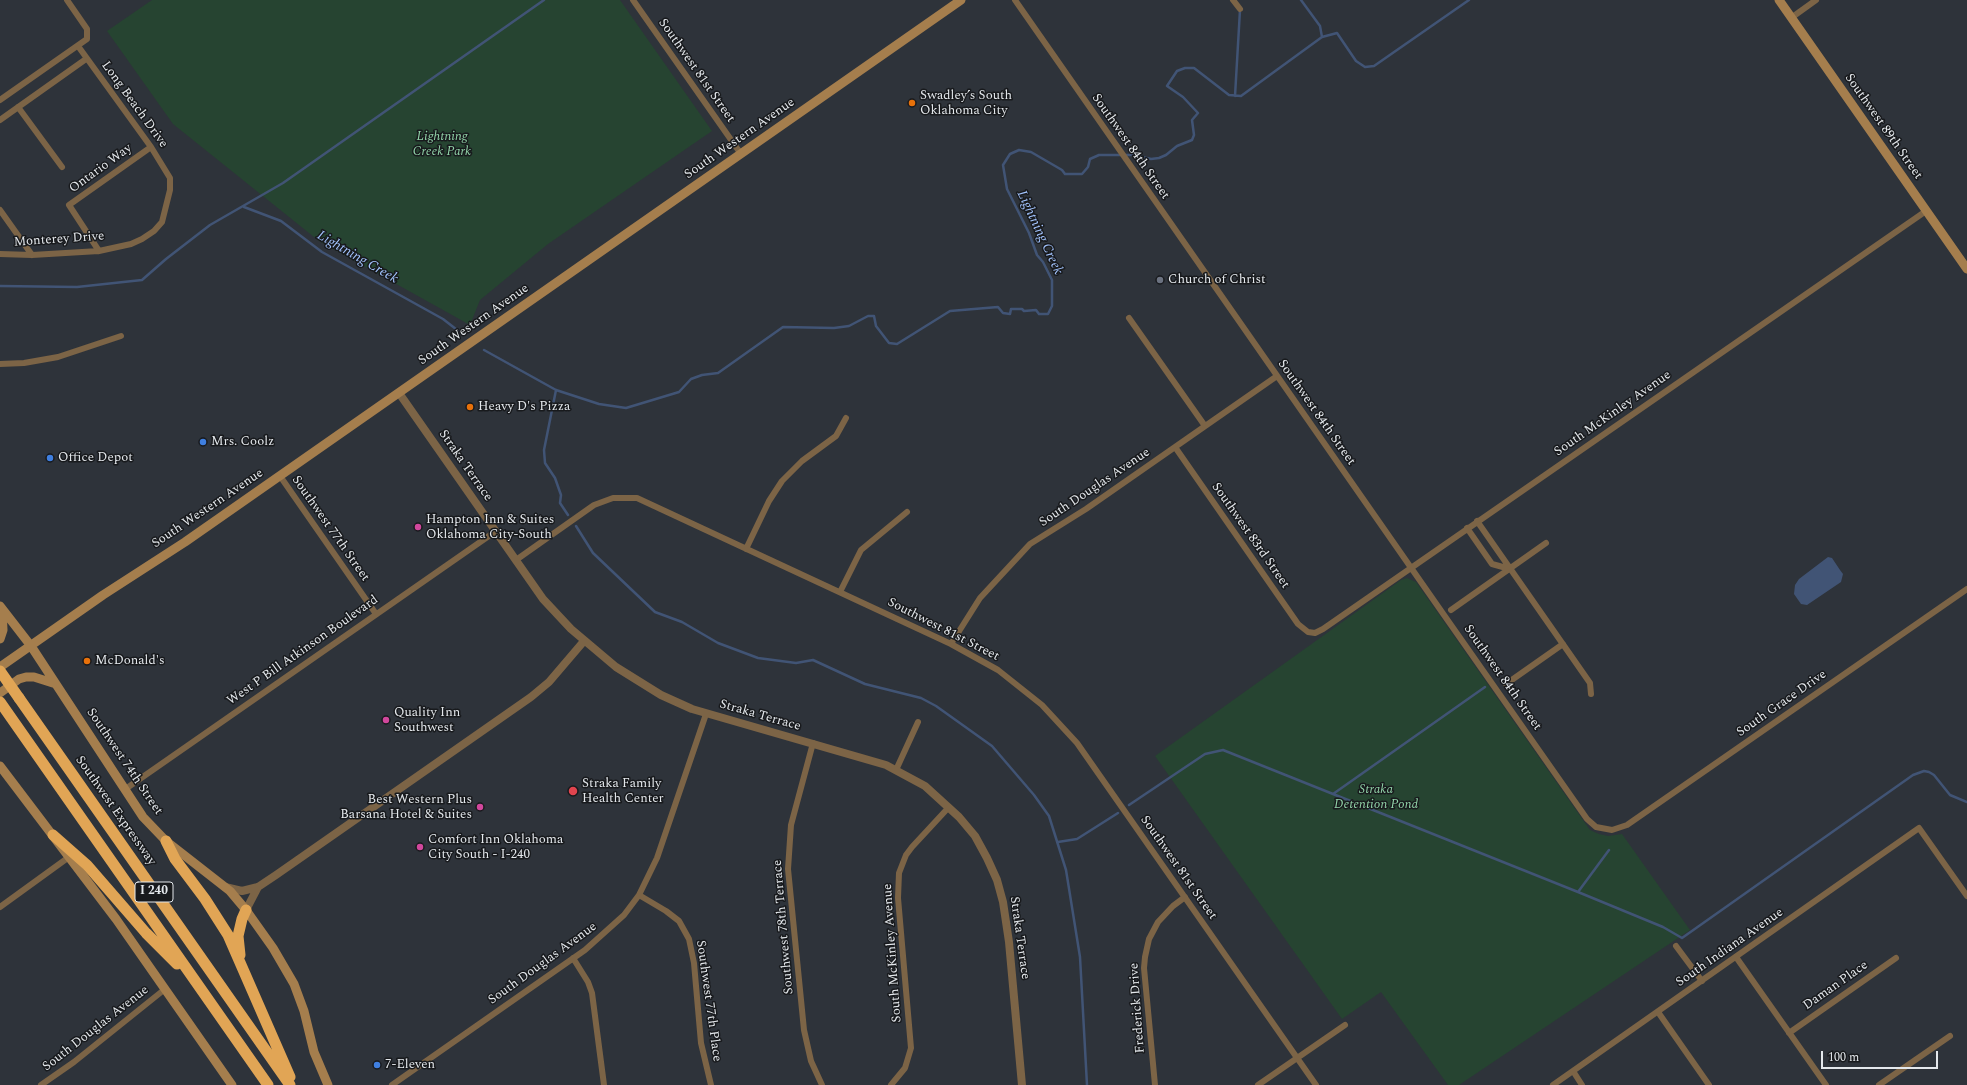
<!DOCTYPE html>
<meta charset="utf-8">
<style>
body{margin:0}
#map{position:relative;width:1967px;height:1085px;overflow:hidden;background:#2e333a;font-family:Spectral,serif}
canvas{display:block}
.scale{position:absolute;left:1821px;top:1051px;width:117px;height:18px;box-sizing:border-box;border:2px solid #e4e8ec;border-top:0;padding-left:5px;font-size:12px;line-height:14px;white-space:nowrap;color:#e4e8ec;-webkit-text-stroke:3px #181a1d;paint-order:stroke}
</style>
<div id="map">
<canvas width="1967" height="1085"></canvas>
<div class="scale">100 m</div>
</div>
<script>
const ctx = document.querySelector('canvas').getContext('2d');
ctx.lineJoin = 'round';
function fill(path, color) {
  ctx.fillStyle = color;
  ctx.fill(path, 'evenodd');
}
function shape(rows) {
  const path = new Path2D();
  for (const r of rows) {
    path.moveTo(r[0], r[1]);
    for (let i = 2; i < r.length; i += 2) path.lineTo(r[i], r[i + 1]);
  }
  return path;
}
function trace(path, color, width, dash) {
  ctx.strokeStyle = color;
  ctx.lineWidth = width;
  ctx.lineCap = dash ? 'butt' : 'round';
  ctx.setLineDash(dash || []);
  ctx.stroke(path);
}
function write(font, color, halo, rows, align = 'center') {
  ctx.font = font + ' Spectral,serif';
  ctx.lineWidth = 3;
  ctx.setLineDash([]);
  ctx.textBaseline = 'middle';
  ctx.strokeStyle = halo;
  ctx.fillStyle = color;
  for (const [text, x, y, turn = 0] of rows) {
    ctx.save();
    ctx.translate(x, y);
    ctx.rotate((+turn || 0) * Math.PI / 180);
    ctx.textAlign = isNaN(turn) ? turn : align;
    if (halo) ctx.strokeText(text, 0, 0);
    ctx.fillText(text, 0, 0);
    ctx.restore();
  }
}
fill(shape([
 [152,0,620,0,712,131,548,244,480,300,470,325,319,241,173,124,107,31],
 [1407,578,1416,582,1590,830,1599,834,1608,836,1622,834,1690,930,1459,1085,1448,1085,1381,992,1342,1019,1155,756,1401,580]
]), '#264431');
fill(shape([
 [1828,557,1832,558,1840,570,1843,574,1841,582,1807,605,1801,604,1794,594,1795,585,1799,579]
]), '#415475');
trace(shape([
 [1301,0,1320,26,1322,37],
 [1235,96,1240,10],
 [244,207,281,221,322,252,443,319,461,333],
 [0,286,77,287,142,280,166,259,210,225,283,183,544,0],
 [484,350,556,390,599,404,626,408,679,392,691,379,702,375,718,373,783,327,834,328,849,326,868,316,874,316,876,326,889,343,897,344,950,311,998,307,1003,313,1010,314,1011,309,1022,309,1024,311,1036,310,1039,314,1048,314,1052,306,1052,280,1043,262,1037,255,1029,233,1007,189,1003,165,1010,154,1019,150,1031,152,1062,170,1065,174,1082,174,1088,167,1090,159,1099,155,1133,155,1151,159,1159,158,1166,155,1177,146,1192,140,1194,135,1192,120,1198,113,1183,97,1167,86,1177,71,1185,68,1194,68,1229,95,1241,96,1322,37,1337,33,1356,61,1365,67,1374,66,1469,0],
 [556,390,544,450,545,463,555,478,561,495,560,503,568,515],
 [576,526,593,553,655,612,682,622,718,643,758,658,796,663,813,660,865,684,921,698,936,706,992,746,1034,795,1049,816,1066,870,1080,957,1087,1085],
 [1333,794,1485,687],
 [1129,805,1205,754,1223,750,1578,892,1663,927,1682,938,1913,775,1924,771,1929,772,1934,775,1950,795,1967,802],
 [1058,842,1077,839,1118,813],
 [1578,892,1609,850]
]), '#415475', 2.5);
trace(shape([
 [633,0,741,154],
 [1015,0,1444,615,1587,819,1596,827,1612,830,1627,825,1967,589],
 [1233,0,1240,9],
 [1791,18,1816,0],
 [0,100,87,39,87,29,67,0],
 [18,107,62,167],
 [0,120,86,59],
 [0,210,32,255],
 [99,251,69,205,151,147],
 [0,254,32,255,99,251,131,244,142,239,154,231,162,222,170,190,170,178,151,147,78,46],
 [1129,318,1205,426],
 [0,364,24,363,58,357,121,336],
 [1175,447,1298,624,1308,632,1315,633,1323,629,1926,211],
 [280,476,376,614],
 [1477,521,1590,683,1591,694],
 [1467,528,1492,564,1510,569],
 [746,549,769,501,782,481,802,461,836,436,846,418],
 [516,560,594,505,613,498,637,498,951,644,998,670,1042,705,1077,743,1316,1085],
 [840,592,861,550,907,512],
 [1451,610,1546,543],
 [951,644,980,598,1030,544,1086,509,1277,376],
 [1506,684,1563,644],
 [813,743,791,825,788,869,804,1030,811,1061,822,1085],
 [896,770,918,722],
 [124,790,496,531],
 [639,895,666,911,679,921,689,939,694,963,701,1043,711,1085],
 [0,907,69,857],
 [1676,946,1702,981],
 [1736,957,1826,1085],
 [573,958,588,982,592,993,604,1085],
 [1658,1012,1709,1085],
 [1789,1033,1896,958],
 [1573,1071,1582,1085],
 [41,1085,74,1062,165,989],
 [392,1085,585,950,624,915,639,895,657,858,706,714],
 [891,1085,905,1068,911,1048,898,898,899,873,906,855,912,847,949,807],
 [1155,1085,1144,968,1145,957,1149,939,1158,922,1173,906,1185,897],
 [1258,1085,1345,1025],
 [1553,1085,1919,828,1967,896],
 [1879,1085,1950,1036]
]), '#7c6446', 6);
trace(shape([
 [399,393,543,599,571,629,616,667,661,695,692,709,886,765,925,786,959,817,975,836,987,858,997,880,1003,902,1009,942,1022,1085],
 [225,887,242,891,258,887,276,875,531,697,549,682,584,641],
 [246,910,258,887]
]), '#7c6446', 8);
trace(shape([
 [1779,0,1967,269],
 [0,606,31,646,143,817,166,841,230,891,246,910,273,948,294,984,304,1011,314,1052,328,1085],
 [0,639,3,630,2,609],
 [0,667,103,595,185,542,961,0],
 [0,693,19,679,26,677,34,677,56,684],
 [0,766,116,919,232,1085]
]), '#a57e4d', 9);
trace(shape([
 [19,698,290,1085],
 [0,702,268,1085],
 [53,835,87,865,146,933,177,964],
 [166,841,175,859,205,899,228,935,290,1077],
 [240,955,238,936,242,919,246,910]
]), '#e1a555', 11);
trace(shape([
 [0,671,19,698]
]), '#e1a555', 11);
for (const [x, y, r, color] of [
 [912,103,4,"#e8710a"],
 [1160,280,4,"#6b7280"],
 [470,407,4,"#e8710a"],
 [203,442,4,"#3f7fe0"],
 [50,458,4,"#3f7fe0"],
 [418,527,4,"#d1479c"],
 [87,661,4,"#e8710a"],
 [386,720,4,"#d1479c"],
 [573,791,5,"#e0444e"],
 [480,807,4,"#d1479c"],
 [420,847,4,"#d1479c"],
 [377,1065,4,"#3f7fe0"]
]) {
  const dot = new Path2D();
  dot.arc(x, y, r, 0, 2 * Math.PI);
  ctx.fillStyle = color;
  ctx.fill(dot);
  trace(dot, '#181a1d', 1.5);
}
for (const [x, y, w] of [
 [154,892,38]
]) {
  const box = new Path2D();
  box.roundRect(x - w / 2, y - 10, w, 20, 3);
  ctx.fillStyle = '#181a1d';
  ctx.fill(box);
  trace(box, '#e4e8ec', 1);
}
write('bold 12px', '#e4e8ec', null, [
 ["I 240",154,892]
]);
write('13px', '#e4e8ec', '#181a1d', [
 ["Southwest 81st Street",696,71,55],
 ["Long Beach Drive",134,105,54],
 ["Southwest 89th Street",1883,127,55],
 ["South Western Avenue",740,139,-35],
 ["Southwest 84th Street",1130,147,55],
 ["Ontario Way",101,169,-36],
 ["Monterey Drive",59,240,-4],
 ["South Western Avenue",474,325,-35],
 ["Southwest 84th Street",1316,413,55],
 ["South McKinley Avenue",1613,414,-35],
 ["Straka Terrace",465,466,55],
 ["South Douglas Avenue",1095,488,-34],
 ["South Western Avenue",208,509,-34],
 ["Southwest 77th Street",330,529,55],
 ["Southwest 83rd Street",1250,536,55],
 ["Southwest 81st Street",943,630,27],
 ["West P Bill Atkinson Boulevard",303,651,-35],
 ["Southwest 84th Street",1502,678,55],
 ["South Grace Drive",1782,704,-35],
 ["Straka Terrace",760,716,16],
 ["Southwest 74th Street",124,762,56],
 ["Southwest Expressway",115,811,55],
 ["Southwest 81st Street",1178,868,55],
 ["Southwest 78th Terrace",784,927,-95],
 ["Straka Terrace",1019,938,82],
 ["South Indiana Avenue",1730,948,-35],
 ["South McKinley Avenue",893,953,-94],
 ["South Douglas Avenue",543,964,-36],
 ["Daman Place",1836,986,-35],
 ["Southwest 77th Place",708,1001,82],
 ["Frederick Drive",1138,1008,-94],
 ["South Douglas Avenue",96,1029,-38]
]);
write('13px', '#e4e8ec', '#181a1d', [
 ["Swadley’s South",920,96],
 ["Oklahoma City",920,111],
 ["Church of Christ",1168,280],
 ["Heavy D's Pizza",478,407],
 ["Mrs. Coolz",211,442],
 ["Office Depot",58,458],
 ["Hampton Inn & Suites",426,520],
 ["Oklahoma City-South",426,535],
 ["McDonald's",95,661],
 ["Quality Inn",394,713],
 ["Southwest",394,728],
 ["Straka Family",582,784],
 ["Health Center",582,799],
 ["Best Western Plus",472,800,"right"],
 ["Barsana Hotel & Suites",472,815,"right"],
 ["Comfort Inn Oklahoma",428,840],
 ["City South - I-240",428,855],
 ["7-Eleven",385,1065]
], 'left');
write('italic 13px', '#92d4a9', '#181a1d', [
 ["Lightning",442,137],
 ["Creek Park",442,152],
 ["Straka",1376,790],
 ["Detention Pond",1376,805]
]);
write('italic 14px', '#a2c3fd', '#181a1d', [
 ["Lightning Creek",1039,233,65],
 ["Lightning Creek",357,258,30]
]);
</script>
